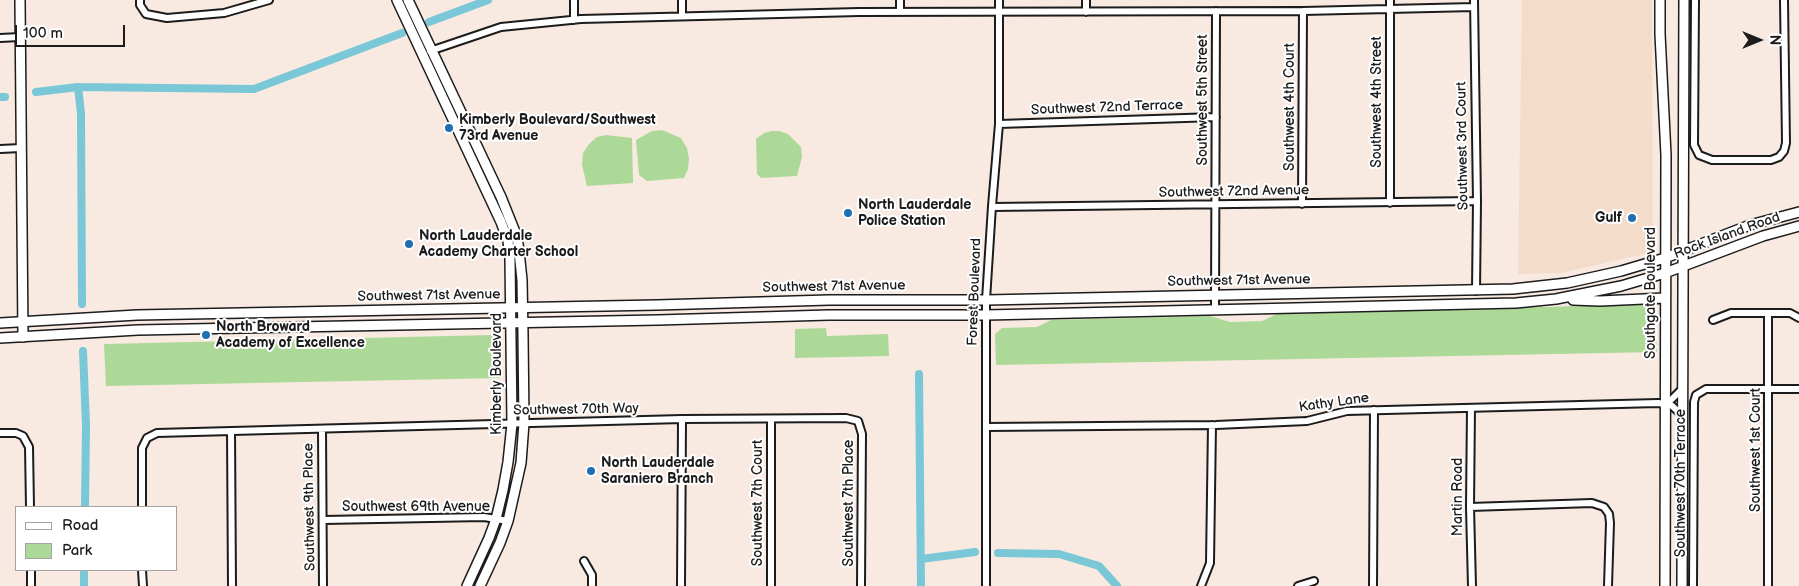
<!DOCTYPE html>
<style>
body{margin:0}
#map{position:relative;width:1799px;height:586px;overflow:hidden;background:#f8eae0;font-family:"Balsamiq Sans",sans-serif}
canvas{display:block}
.legend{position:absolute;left:15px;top:506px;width:162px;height:65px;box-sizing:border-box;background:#fff;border:1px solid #a4a4a4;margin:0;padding:6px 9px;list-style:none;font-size:15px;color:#1c1c1c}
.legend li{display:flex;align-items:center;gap:10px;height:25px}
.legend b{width:25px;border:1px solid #a4a4a4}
.north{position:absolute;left:1734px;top:15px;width:50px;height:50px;-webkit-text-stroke:4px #fff;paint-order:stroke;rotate:90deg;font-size:14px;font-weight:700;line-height:20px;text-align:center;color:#1c1c1c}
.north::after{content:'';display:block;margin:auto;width:18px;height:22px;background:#1c1c1c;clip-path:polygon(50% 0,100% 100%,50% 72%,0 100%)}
.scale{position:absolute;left:15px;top:25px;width:110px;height:22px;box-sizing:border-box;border:2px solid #1c1c1c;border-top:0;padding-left:6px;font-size:15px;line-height:18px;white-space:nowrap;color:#1c1c1c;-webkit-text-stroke:4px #fff;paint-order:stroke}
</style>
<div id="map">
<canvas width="1799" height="586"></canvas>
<ul class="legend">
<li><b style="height:6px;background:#fff"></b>Road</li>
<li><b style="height:14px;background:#add998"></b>Park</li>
</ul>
<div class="north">N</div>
<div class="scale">100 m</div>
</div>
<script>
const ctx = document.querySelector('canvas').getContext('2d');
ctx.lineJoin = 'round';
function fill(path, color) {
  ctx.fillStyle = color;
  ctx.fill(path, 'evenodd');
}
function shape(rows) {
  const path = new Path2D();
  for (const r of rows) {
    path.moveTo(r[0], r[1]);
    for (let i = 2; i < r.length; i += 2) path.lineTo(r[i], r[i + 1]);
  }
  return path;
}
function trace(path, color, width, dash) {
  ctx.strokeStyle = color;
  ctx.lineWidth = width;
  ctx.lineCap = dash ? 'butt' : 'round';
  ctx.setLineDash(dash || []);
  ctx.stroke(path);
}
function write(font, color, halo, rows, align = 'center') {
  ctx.font = font + ' "Balsamiq Sans",sans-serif';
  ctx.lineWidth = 4;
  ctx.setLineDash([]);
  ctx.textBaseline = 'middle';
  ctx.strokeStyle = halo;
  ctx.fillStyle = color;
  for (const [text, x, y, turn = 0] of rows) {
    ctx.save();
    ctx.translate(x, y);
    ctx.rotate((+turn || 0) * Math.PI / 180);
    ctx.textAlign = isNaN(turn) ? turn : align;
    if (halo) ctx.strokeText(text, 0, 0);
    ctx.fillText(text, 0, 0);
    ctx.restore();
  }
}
fill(shape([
 [1522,0,1652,0,1653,252,1561,273,1518,274]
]), '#f4dccb');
fill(shape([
 [662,130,681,138,687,148,689,159,688,169,684,178,647,181,639,175,636,140,652,131],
 [772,131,779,131,788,134,801,147,802,157,797,176,761,178,757,174,756,139,764,133],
 [606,135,632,138,633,183,587,186,582,165,583,153,589,144,597,137],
 [1654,304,1657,352,996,365,995,334,1002,328,1037,327,1051,320,1210,316,1230,322,1262,321,1277,314],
 [826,328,827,336,888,334,889,356,795,358,795,329],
 [492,335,501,343,501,378,106,386,104,344]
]), '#add998');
trace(shape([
 [429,22,488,0],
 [78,87,254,89,402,33],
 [36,92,78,87,81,113,82,304],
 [0,97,5,97],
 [83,351,86,425,85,507],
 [919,374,921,586],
 [998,553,1059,554,1099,566,1117,586],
 [921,559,975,552],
 [84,586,84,570]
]), '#79c7d7', 8);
const minor = shape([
 [140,0,140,5,146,14,167,18,224,13,269,0],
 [900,0,900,11],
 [1474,0,1477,201,1476,291],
 [1695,0,1694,145,1699,155,1712,160,1771,160,1779,157,1784,151,1786,143,1784,0],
 [1086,12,1086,0],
 [682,16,682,0],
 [574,20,574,0],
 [0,38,20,37],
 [430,51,501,27,581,19,859,12,1303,11,1474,7],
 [999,124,1216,117],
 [0,149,21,148],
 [1390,203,1390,0],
 [1302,204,1303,11],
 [992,207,1477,201],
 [1215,309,1216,11],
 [1713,320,1731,313,1790,313,1799,318],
 [1665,403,1672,399,1682,389],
 [1471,408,1470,507,1472,586],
 [771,419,771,586],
 [986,427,1216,425,1307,421,1347,411,1658,403,1671,405,1681,414],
 [322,429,323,586],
 [231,431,232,586],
 [0,433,16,433,23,436,29,447,30,507],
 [142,507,142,448,147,438,157,433,682,419,846,418,858,421,862,434,861,586],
 [1470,507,1592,503,1604,507,1609,514,1610,523,1608,586],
 [324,520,484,517,508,521],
 [584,561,592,575,592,586],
 [31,570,31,586],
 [142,570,143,586],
 [681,586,682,419],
 [986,586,986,300,992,206,999,124,999,0],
 [1201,586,1210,563,1212,425],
 [1298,586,1314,581],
 [1373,586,1374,410],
 [1693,586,1694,402,1696,395,1706,389,1799,389],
 [1768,586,1768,313]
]);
const tertiary = shape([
 [20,0,23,337],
 [397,0,501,222,508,241,510,258,512,424,508,462,503,490,496,519,489,538,467,586],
 [408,0,501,197,517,237,519,251,522,280,523,335,524,423,521,463,508,521,500,543,480,586]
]);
const secondary = shape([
 [1660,0,1660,34,1666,155,1665,586],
 [1573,300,1600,301,1665,298],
 [0,323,137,315,657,305,829,300,986,300,1513,289,1567,283,1621,271,1665,258,1750,225,1799,212],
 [0,338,138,330,658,320,829,315,986,315,1516,303,1556,299,1621,286,1665,273,1763,236,1799,226],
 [1682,586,1684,0]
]);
trace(minor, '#1c1c1c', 10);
trace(tertiary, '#1c1c1c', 12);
trace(secondary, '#1c1c1c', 12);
trace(minor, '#fff', 6);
trace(tertiary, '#fff', 9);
trace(secondary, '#fff', 9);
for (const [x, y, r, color] of [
 [449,128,5,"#1f6fb2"],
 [848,213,5,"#1f6fb2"],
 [1632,218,5,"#1f6fb2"],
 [409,244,5,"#1f6fb2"],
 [206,335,5,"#1f6fb2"],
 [591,471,5,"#1f6fb2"]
]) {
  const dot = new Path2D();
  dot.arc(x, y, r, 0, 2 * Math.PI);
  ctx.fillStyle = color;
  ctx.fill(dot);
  trace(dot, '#fff', 2);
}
write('14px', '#1c1c1c', '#fff', [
 ["Southwest 5th Street",1203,100,-90],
 ["Southwest 4th Street",1377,102,-90],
 ["Southwest 4th Court",1290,107,-90],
 ["Southwest 72nd Terrace",1107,108,-2],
 ["Southwest 3rd Court",1463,146,-91],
 ["Southwest 72nd Avenue",1234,192,-1],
 ["Rock Island Road",1727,236,-20],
 ["Southwest 71st Avenue",1239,281,-1],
 ["Southwest 71st Avenue",834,287,-1],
 ["Forest Boulevard",975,292,-88],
 ["Southgate Boulevard",1651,293,-90],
 ["Southwest 71st Avenue",429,296,-1],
 ["Kimberly Boulevard",497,374,-90],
 ["Kathy Lane",1334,403,-8],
 ["Southwest 70th Way",576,410,-1],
 ["Southwest 1st Court",1756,450,-90],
 ["Southwest 70th Terrace",1681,483,-90],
 ["Martin Road",1458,497,-90],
 ["Southwest 7th Court",758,503,-90],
 ["Southwest 7th Place",849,503,-90],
 ["Southwest 9th Place",310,507,-91],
 ["Southwest 69th Avenue",416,507]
]);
write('bold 14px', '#1c1c1c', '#fff', [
 ["Kimberly Boulevard/Southwest",459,120],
 ["73rd Avenue",459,136],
 ["North Lauderdale",858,205],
 ["Police Station",858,221],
 ["Gulf",1622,218,"right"],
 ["North Lauderdale",419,236],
 ["Academy Charter School",419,252],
 ["North Broward",216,327],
 ["Academy of Excellence",216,343],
 ["North Lauderdale",601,463],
 ["Saraniero Branch",601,479]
], 'left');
</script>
